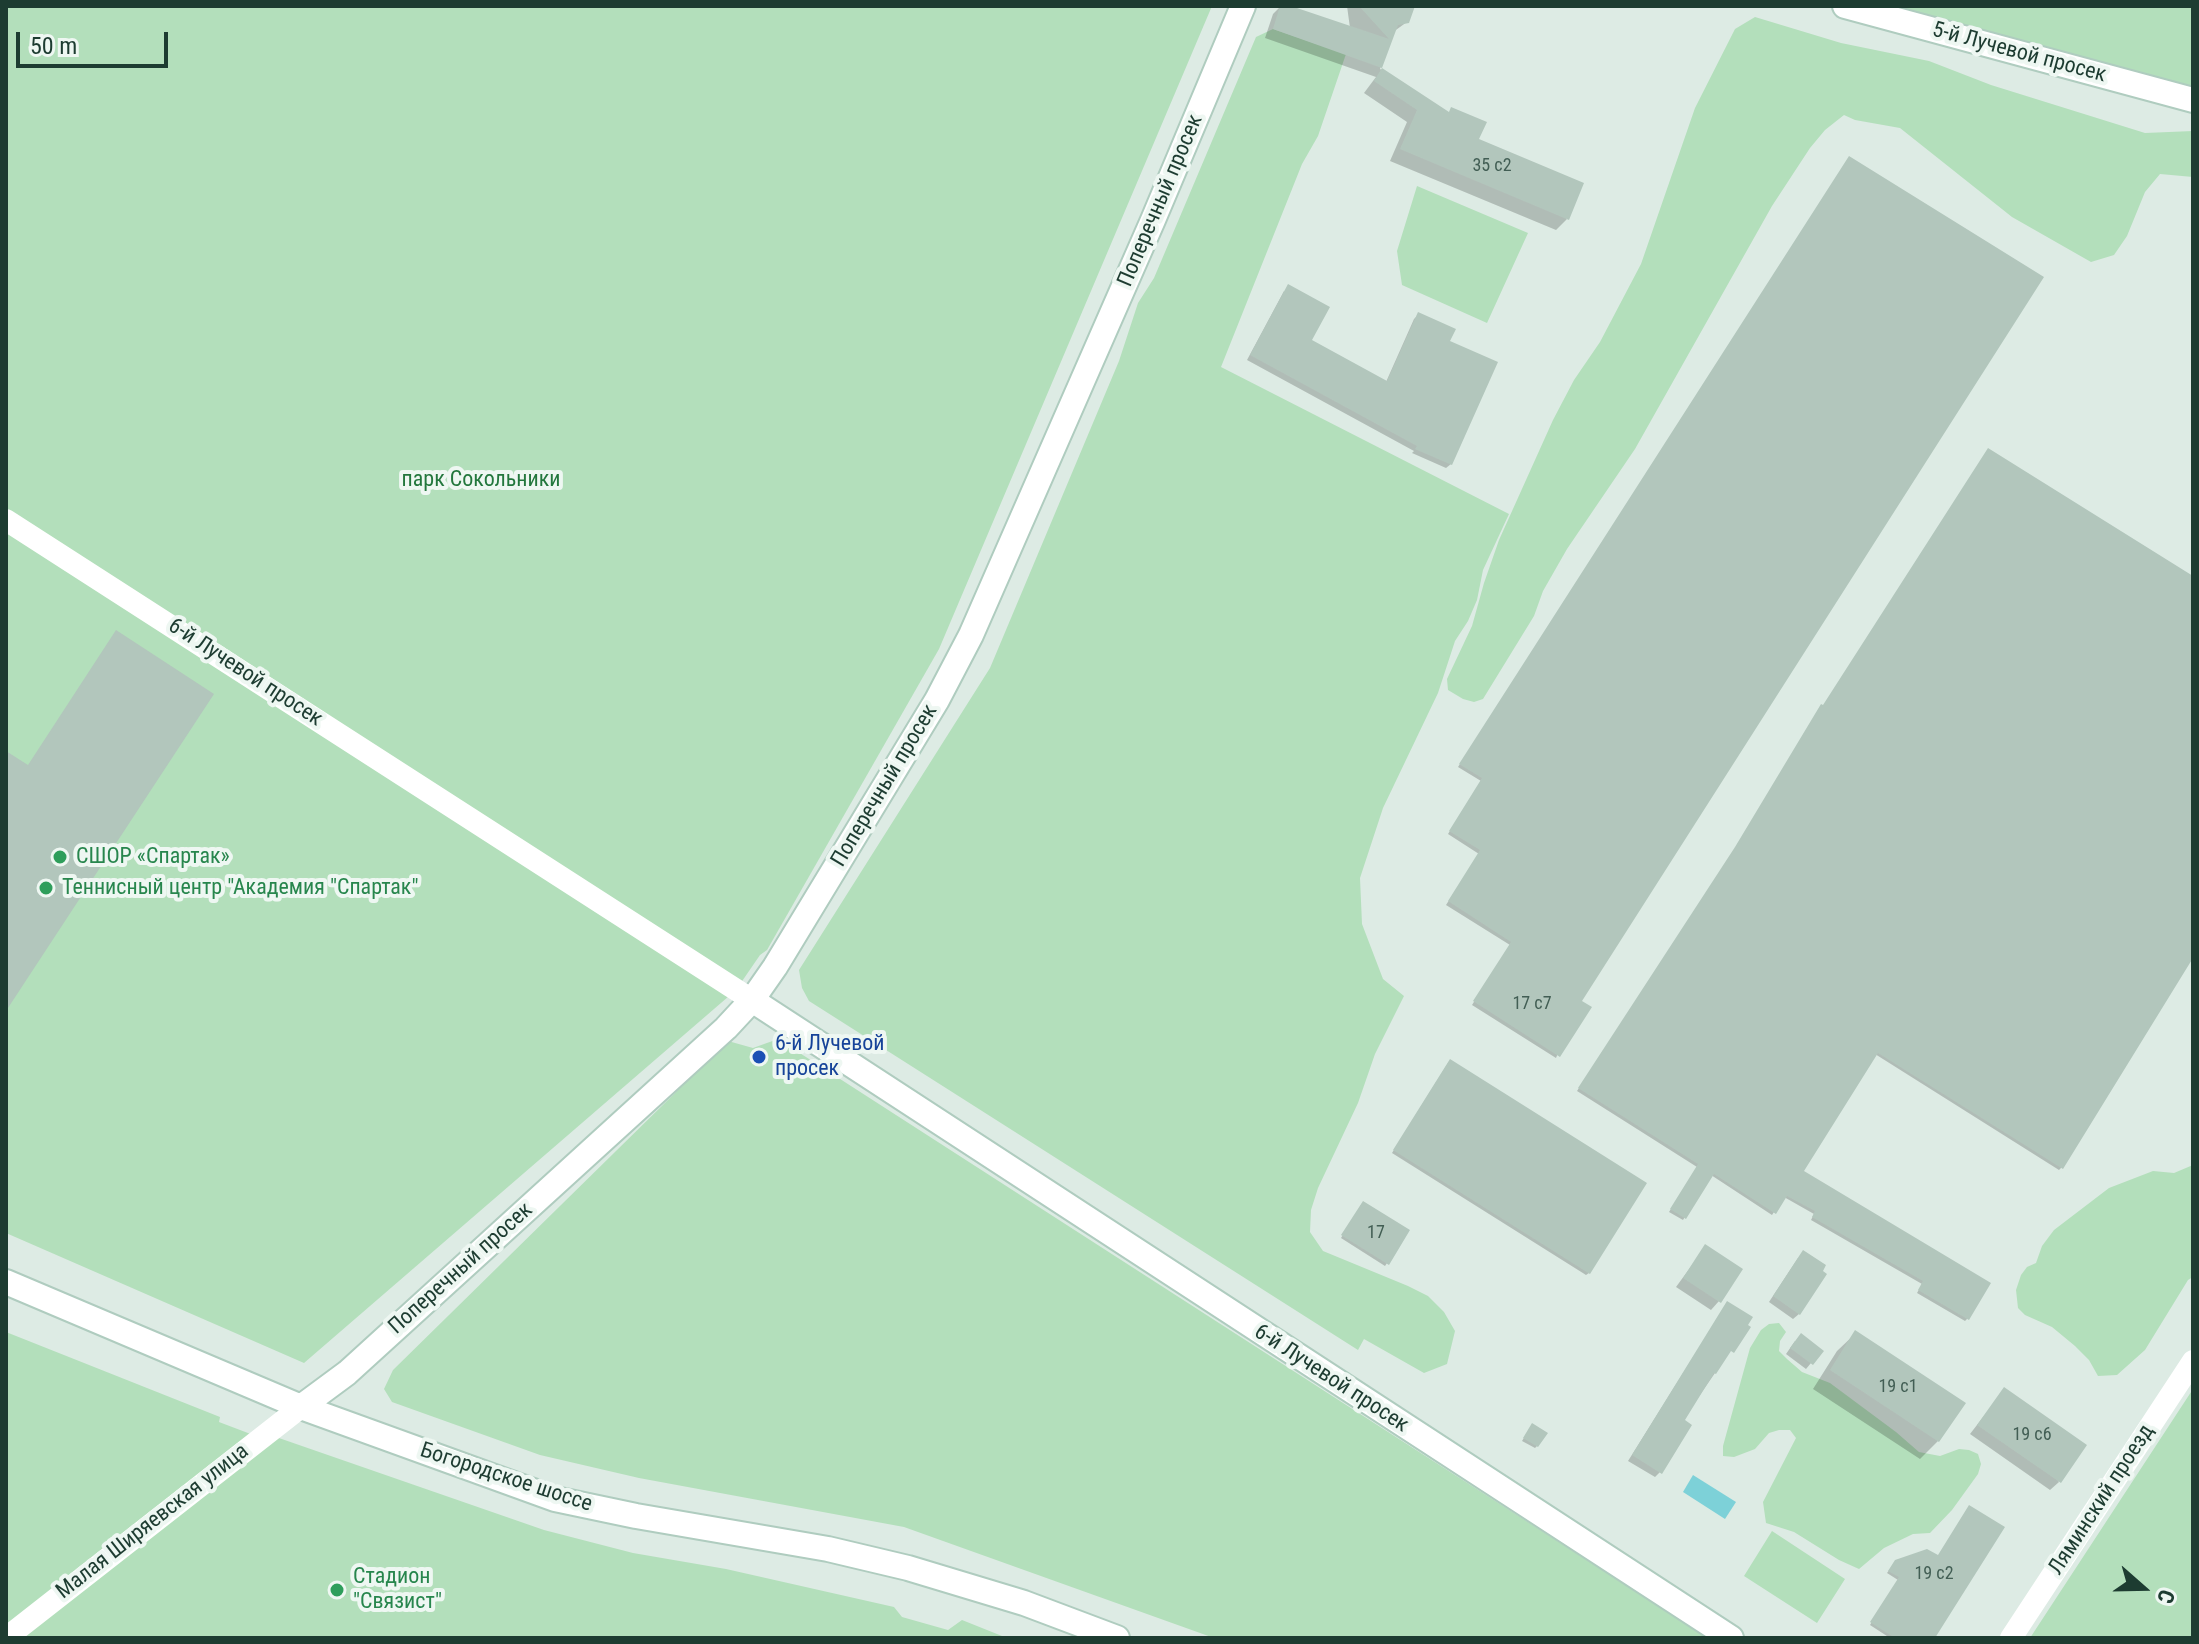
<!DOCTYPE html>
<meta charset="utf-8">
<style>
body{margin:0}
#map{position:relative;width:2199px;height:1644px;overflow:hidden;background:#ddebe4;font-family:"Roboto Condensed",sans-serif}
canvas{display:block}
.frame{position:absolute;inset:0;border:8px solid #1d3c31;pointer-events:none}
.north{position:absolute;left:2103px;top:1548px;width:80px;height:80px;-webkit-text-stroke:6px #eef7f2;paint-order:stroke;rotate:110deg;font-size:22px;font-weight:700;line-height:32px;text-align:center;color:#1d3c31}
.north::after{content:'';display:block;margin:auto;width:28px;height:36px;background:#1d3c31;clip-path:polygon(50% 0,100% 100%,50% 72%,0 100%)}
.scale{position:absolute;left:16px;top:32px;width:152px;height:36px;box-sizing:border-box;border:4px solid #1d3c31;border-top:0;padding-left:10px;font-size:24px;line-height:28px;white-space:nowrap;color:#1d3c31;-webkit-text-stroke:6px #eef7f2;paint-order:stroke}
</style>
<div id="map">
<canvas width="2199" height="1644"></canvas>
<div class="frame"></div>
<div class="north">С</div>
<div class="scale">50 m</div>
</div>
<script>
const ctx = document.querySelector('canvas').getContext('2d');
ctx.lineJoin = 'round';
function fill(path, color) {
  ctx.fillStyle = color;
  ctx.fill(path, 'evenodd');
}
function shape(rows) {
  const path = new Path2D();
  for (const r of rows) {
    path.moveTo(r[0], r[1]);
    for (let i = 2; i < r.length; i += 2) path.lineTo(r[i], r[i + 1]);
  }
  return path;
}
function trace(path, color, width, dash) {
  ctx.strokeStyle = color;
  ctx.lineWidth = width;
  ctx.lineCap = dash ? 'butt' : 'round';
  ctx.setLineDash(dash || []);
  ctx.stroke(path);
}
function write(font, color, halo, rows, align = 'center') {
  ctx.font = font + ' "Roboto Condensed",sans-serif';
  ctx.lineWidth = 8;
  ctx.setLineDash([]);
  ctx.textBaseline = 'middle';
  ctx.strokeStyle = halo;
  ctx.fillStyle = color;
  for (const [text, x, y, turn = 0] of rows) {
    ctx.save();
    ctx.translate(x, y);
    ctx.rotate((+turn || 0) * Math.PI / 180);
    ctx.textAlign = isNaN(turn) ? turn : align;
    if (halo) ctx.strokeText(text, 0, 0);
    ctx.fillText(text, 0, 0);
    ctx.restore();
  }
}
fill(shape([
 [6,6,1212,6,939,649,767,950,760,955,736,990,304,1363,6,1233],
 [1883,6,2193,6,2193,92],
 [1755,17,1841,43,1929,61,1991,85,2145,133,2193,131,2193,177,2160,174,2145,192,2127,236,2114,255,2091,262,2012,217,1900,128,1855,120,1844,115,1825,130,1810,148,1772,206,1635,449,1567,549,1543,591,1534,616,1483,699,1474,702,1463,699,1448,690,1447,679,1472,626,1484,583,1499,540,1553,420,1574,380,1600,342,1641,264,1695,108,1735,29],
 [1273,29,1346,54,1318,136,1302,164,1221,367,1509,514,1483,570,1477,600,1468,621,1455,641,1438,693,1383,808,1360,878,1362,924,1383,979,1404,996,1375,1054,1358,1103,1318,1188,1311,1210,1310,1232,1323,1251,1408,1286,1428,1296,1444,1312,1455,1331,1447,1364,1424,1373,1364,1339,1358,1350,809,1001,802,988,799,970,990,668,1119,361,1138,303,1154,278,1256,37],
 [1417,186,1528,233,1487,323,1402,285,1397,251],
 [778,1039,1708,1638,1214,1638,904,1527,639,1478,540,1455,392,1402,384,1389,393,1370,728,1041,753,1048],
 [2193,1165,2193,1277,2188,1280,2145,1350,2117,1375,2098,1376,2089,1360,2075,1346,2052,1327,2025,1315,2018,1308,2016,1290,2021,1275,2027,1267,2036,1263,2042,1246,2054,1230,2109,1188,2153,1171,2174,1173],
 [1779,1323,1786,1332,1780,1341,1779,1351,1787,1359,1802,1372,1830,1383,1896,1432,1919,1452,1940,1456,1959,1449,1969,1450,1978,1454,1981,1464,1978,1474,1952,1510,1930,1533,1913,1534,1884,1548,1859,1569,1839,1560,1794,1532,1766,1523,1763,1502,1796,1438,1790,1430,1779,1430,1769,1433,1755,1449,1734,1457,1723,1456,1723,1446,1750,1348,1761,1330,1769,1324],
 [6,1332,220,1417,219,1422,269,1441,276,1437,544,1530,633,1553,726,1569,894,1607,902,1617,948,1630,962,1620,1007,1638,6,1638],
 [2193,1389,2193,1638,2030,1638],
 [1772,1531,1845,1579,1817,1623,1744,1576]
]), '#b3dfbb');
fill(shape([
 [1693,1475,1736,1502,1725,1519,1683,1492]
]), '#7dd1d8');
fill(shape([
 [1281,6,1350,28,1347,6,1413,6,1407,22,1393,32,1380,69,1448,113,1567,219,1556,230,1390,161,1407,122,1364,93,1376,77,1265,38,1273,14],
 [1847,161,1579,1001,1556,1058,1472,1005,1510,945,1446,905,1479,854,1448,834,1481,781,1458,767],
 [1284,291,1310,341,1386,382,1414,319,1418,315,1448,342,1451,464,1446,468,1412,453,1414,451,1247,360],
 [2193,579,2193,954,2061,1168,2059,1170,1875,1054,1801,1171,1988,1284,1967,1319,1965,1321,1917,1293,1922,1284,1811,1220,1814,1214,1784,1197,1772,1215,1711,1175,1683,1220,1669,1212,1697,1167,1577,1091,1733,852],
 [1448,1063,1589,1273,1586,1275,1392,1153],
 [1361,1205,1387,1263,1385,1266,1341,1238],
 [1706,1246,1719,1301,1711,1310,1676,1287],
 [1798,1258,1799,1314,1793,1319,1769,1302],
 [1727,1303,1715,1373,1682,1421,1660,1472,1655,1477,1628,1461],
 [1856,1333,1938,1441,1920,1459,1813,1389,1837,1351],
 [1795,1341,1821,1351,1806,1369,1786,1354],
 [2004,1390,2059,1482,2050,1490,1970,1434],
 [1530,1428,1537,1446,1535,1448,1522,1441],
 [1893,1565,1932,1638,1890,1638,1870,1625,1898,1580,1887,1573]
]), '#0003');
fill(shape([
 [1280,6,1291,6,1389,39,1359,6,1415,6,1409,23,1398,25,1382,68,1273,29],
 [1382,68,1449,112,1451,107,1487,122,1479,139,1584,183,1569,220,1400,149,1417,110,1374,81],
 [1849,156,2044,277,1582,1001,1592,1007,1560,1057,1473,1001,1511,942,1448,901,1480,850,1449,831,1482,778,1459,764],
 [1288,284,1330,307,1312,340,1387,381,1418,312,1456,329,1450,341,1498,362,1452,465,1415,449,1417,446,1250,355],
 [1988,448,2193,576,2193,958,2063,1169,1878,1053,1804,1171,1991,1283,1969,1320,1918,1290,1923,1281,1812,1217,1815,1211,1787,1196,1776,1214,1714,1174,1686,1219,1670,1209,1698,1164,1578,1088,1735,847,1821,704,1823,705],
 [116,630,214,694,6,1011,6,751,28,765],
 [1450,1059,1647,1183,1590,1274,1393,1150],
 [1363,1201,1410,1230,1389,1265,1341,1235],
 [1705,1244,1743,1269,1721,1303,1683,1278],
 [1803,1250,1826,1265,1823,1271,1827,1274,1800,1315,1773,1296],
 [1727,1301,1753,1317,1748,1325,1751,1327,1734,1353,1731,1351,1716,1374,1714,1373,1685,1420,1692,1425,1662,1474,1632,1455],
 [1855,1330,1966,1403,1939,1442,1830,1370],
 [1801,1333,1824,1351,1813,1365,1790,1348],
 [2004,1387,2087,1445,2061,1483,1977,1425],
 [1532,1423,1548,1433,1538,1447,1523,1438],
 [1969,1505,2005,1527,1935,1638,1895,1638,1870,1622,1899,1577,1888,1571,1895,1560,1927,1549,1938,1555]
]), '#b2c6bc');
const secondary = shape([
 [1845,6,2193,100],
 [752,1000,1731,1638],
 [6,1282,301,1407,555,1499,636,1516,828,1549,908,1568,1024,1603,1117,1638],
 [301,1407,347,1373,726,1028,752,1000,775,967,937,700,971,635,1153,220,1243,6]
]);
trace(secondary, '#afccbf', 28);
trace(shape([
 [6,520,752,1000],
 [6,1638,301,1407],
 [2011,1638,2193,1361]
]), '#fff', 22);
trace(secondary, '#fff', 24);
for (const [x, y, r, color] of [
 [60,857,8,"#2e9e5b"],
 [46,888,8,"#2e9e5b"],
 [759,1057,8,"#1a4fb4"],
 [337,1590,8,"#2e9e5b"]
]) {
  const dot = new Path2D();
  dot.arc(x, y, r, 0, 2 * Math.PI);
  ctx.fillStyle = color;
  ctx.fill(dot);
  trace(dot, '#eef7f2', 3);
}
write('18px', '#425e54', null, [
 ["35 с2",1492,166],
 ["17 с7",1532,1004],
 ["17",1376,1233],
 ["19 с1",1898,1387],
 ["19 с6",2032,1435],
 ["19 с2",1934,1574]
]);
write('22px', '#1d3c31', '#eef7f2', [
 ["5-й Лучевой просек",2019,53,15],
 ["Поперечный просек",1161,201,-67],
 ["6-й Лучевой просек",245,673,33],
 ["Поперечный просек",885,786,-59],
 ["Поперечный просек",461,1269,-42],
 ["6-й Лучевой просек",1331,1379,33],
 ["Богородское шоссе",506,1478,18],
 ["Ляминский проезд",2102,1500,-57],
 ["Малая Ширяевская улица",153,1522,-38]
]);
write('22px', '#23773d', '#eef7f2', [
 ["парк Сокольники",481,480]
]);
write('22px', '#27864d', '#eef7f2', [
 ["СШОР «Спартак»",76,857],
 ["Теннисный центр \"Академия \"Спартак\"",62,888],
 ["Стадион",353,1577],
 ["\"Связист\"",353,1602]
], 'left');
write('22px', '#164399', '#eef7f2', [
 ["6-й Лучевой",775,1044],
 ["просек",775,1069]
], 'left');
</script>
